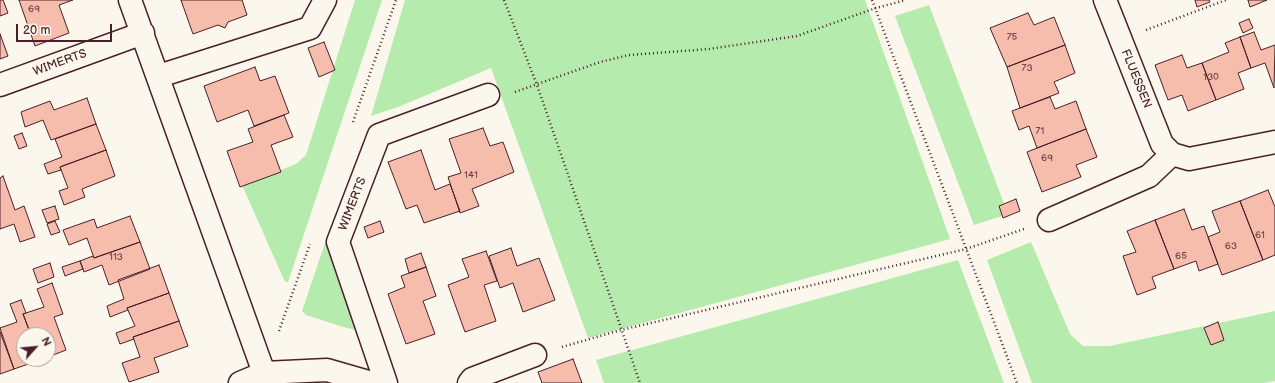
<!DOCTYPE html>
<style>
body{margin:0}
#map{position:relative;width:1275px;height:383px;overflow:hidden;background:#fbf7ec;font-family:"Balsamiq Sans",sans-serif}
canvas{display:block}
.north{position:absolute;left:16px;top:327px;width:40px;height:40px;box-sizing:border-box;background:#fbf7ec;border:1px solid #b4a19f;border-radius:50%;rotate:63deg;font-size:11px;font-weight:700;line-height:16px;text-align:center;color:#4a1f2b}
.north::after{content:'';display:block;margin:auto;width:14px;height:18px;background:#4a1f2b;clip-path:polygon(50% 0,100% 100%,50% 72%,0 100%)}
.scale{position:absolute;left:16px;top:24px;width:96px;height:18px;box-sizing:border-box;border:2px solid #4a1f2b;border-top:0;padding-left:5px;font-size:12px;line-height:14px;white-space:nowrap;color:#4a1f2b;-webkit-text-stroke:3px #fbf7ec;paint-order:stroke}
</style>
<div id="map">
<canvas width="1275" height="383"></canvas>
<div class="north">N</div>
<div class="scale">20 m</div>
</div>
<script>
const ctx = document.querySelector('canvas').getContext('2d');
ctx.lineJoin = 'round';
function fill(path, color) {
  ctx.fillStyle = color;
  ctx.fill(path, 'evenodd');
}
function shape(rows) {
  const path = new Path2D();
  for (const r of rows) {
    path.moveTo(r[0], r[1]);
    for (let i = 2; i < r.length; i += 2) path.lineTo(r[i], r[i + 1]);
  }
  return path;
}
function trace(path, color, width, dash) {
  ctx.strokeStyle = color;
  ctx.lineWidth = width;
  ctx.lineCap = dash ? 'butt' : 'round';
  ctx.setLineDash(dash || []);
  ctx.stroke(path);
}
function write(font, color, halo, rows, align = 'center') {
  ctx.font = font + ' "Balsamiq Sans",sans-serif';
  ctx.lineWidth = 3;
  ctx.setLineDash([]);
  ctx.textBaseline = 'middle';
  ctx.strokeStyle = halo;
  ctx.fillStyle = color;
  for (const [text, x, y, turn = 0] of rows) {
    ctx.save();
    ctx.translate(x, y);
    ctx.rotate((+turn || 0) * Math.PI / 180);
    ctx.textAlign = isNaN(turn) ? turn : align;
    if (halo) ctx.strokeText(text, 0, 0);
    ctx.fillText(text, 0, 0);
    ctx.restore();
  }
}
fill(shape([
 [355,0,382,0,288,282,285,282,242,185,296,164,306,155],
 [405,0,865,0,950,239,588,338,491,68,398,107,371,116],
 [929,5,1008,214,974,225,895,16],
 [326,240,360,322,360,331,343,327,306,315,302,311],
 [1031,242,1070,334,1083,346,1110,346,1275,311,1275,381,1264,383,1032,383,987,260],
 [958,260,1004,383,604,383,596,360]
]), '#b5ebad');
const building = shape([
 [0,0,3,0,8,13,0,16,0,0],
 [19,0,73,0,59,5,69,33,35,46,19,0],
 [181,0,242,0,247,15,228,22,225,28,218,25,193,34,181,0],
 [1195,0,1209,0,1210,2,1197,7,1195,0],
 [1248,0,1267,0,1250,7,1248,0],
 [1028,13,1034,25,1054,17,1065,45,1007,67,990,28,1028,13],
 [1249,19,1253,28,1243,33,1239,23,1249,19],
 [1254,32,1261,50,1275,45,1274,88,1265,63,1251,68,1240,37,1254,32],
 [0,34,8,56,0,59,0,34],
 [1240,37,1251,68,1238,73,1244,89,1216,100,1202,63,1229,52,1225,43,1240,37],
 [324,42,335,70,319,77,308,48,324,42],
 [1065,45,1075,73,1054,82,1059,93,1020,108,1007,67,1065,45],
 [1182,55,1187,68,1202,63,1216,100,1188,111,1182,95,1168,100,1155,65,1182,55],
 [255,67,260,81,275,76,289,113,254,126,248,110,217,122,204,86,255,67],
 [1050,97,1055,109,1076,101,1086,129,1037,148,1029,126,1019,130,1012,111,1050,97],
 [87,98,96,124,51,140,43,120,25,127,21,112,50,101,54,110,87,98],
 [284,115,293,137,271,145,281,172,240,187,227,151,253,142,248,129,284,115],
 [96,124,106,150,60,167,61,170,48,174,44,164,62,157,55,139,96,124],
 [483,128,490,146,503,142,514,172,472,189,479,206,460,213,448,177,461,173,449,139,483,128],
 [1086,129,1097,157,1076,165,1081,177,1042,192,1027,152,1086,129],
 [22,133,27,146,19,149,14,136,22,133],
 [106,150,115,176,82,189,85,197,64,205,59,191,68,188,60,167,106,150],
 [421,150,435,190,450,184,460,211,424,223,417,205,406,209,388,162,421,150],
 [3,176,15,210,24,206,35,237,20,242,14,224,0,229,0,178,3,176],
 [1268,190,1275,207,1275,255,1263,260,1240,201,1268,190],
 [1016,199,1020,211,1003,218,999,206,1016,199],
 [1240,201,1263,260,1222,275,1208,237,1220,232,1212,211,1240,201],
 [55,206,59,219,47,223,42,210,55,206],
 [1184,209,1192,230,1204,226,1218,264,1199,271,1196,261,1174,269,1155,220,1184,209],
 [130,216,140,242,94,258,87,238,69,245,63,230,94,219,97,228,130,216],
 [1155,220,1174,269,1152,277,1156,288,1137,295,1123,256,1136,252,1127,231,1155,220],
 [55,221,60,232,51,235,47,224,55,221],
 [380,221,384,232,368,238,364,227,380,221],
 [140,242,150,269,109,285,102,265,84,272,80,261,93,256,94,258,140,242],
 [511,248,517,266,539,258,555,300,523,312,513,283,500,288,489,256,511,248],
 [486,251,497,281,484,285,496,321,465,332,448,285,469,277,462,259,486,251],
 [421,253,426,267,409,273,405,259,421,253],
 [80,261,83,269,65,276,62,267,80,261],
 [50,263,54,277,38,283,33,269,50,263],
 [159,265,169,293,127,308,128,310,110,317,107,306,124,299,118,280,159,265],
 [426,267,436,296,423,301,435,334,406,344,388,294,405,287,401,276,426,267],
 [52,283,63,314,54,317,66,350,48,357,48,335,31,335,23,314,44,307,37,289,52,283],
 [169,293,179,321,133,337,134,339,120,344,116,333,135,326,127,308,169,293],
 [21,300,26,313,23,314,31,335,24,335,24,359,40,360,14,369,0,328,17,322,10,304,21,300],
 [179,321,188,346,154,358,159,372,129,382,122,363,140,357,133,337,179,321],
 [1218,322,1224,340,1211,345,1204,328,1218,322],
 [0,332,14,369,0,374,0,332],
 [573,359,582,383,542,383,538,372,573,359]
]);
fill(building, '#f6bdad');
trace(building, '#4a1f2b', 1);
const minor = shape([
 [130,0,264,373,327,370,372,383],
 [1105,0,1162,144,1172,154,1189,159,1275,142],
 [159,76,310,28,325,0],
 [0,85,143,33],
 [1049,220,1149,176,1172,154],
 [240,383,264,373],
 [386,383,338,242,379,135,488,95],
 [469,383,472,379,535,355]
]);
trace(minor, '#4a1f2b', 25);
trace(shape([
 [504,0,537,85,640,383],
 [872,0,1017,383],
 [1146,30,1226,0],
 [515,92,600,62,629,55,709,49,797,36,876,8,906,0],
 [353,122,396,0],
 [279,331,310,244],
 [562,347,621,330,966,249,1024,229]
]), '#4a1f2b', 2.5, [1, 3]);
trace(minor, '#fbf7ec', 22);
write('10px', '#75464c', null, [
 ["69",34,9],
 ["75",1012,37],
 ["73",1027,68],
 ["130",1211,77],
 ["71",1040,131],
 ["69",1047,158],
 ["141",471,175],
 ["61",1260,235],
 ["63",1231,246],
 ["65",1181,256],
 ["113",116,257]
]);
write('12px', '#4a1f2b', '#fbf7ec', [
 ["WIMERTS",60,63,-20],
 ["FLUESSEN",1136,79,68],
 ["WIMERTS",353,204,-69]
]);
</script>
